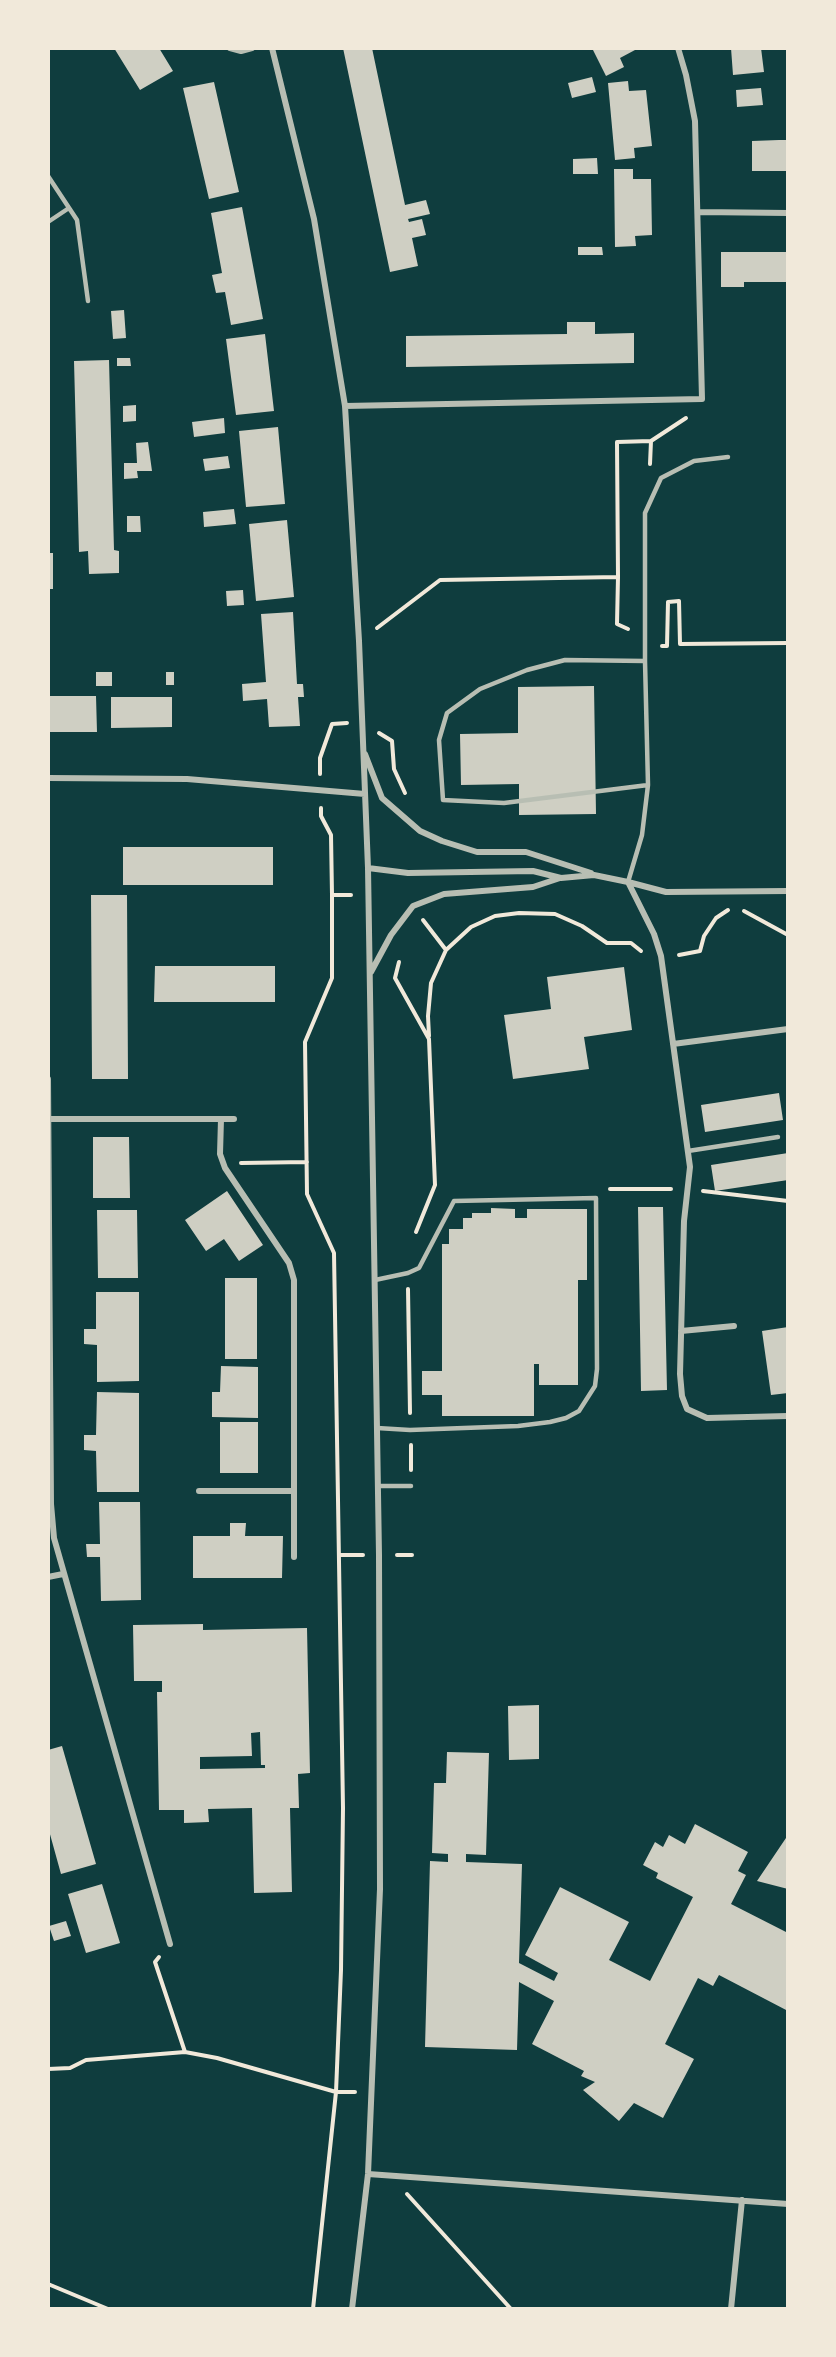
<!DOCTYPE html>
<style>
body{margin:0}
#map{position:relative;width:836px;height:2357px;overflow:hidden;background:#0f3d3e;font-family:Jost,sans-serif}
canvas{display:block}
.frame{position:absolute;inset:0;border:50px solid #f1e9da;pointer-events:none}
</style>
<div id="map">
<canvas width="836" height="2357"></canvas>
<div class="frame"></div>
</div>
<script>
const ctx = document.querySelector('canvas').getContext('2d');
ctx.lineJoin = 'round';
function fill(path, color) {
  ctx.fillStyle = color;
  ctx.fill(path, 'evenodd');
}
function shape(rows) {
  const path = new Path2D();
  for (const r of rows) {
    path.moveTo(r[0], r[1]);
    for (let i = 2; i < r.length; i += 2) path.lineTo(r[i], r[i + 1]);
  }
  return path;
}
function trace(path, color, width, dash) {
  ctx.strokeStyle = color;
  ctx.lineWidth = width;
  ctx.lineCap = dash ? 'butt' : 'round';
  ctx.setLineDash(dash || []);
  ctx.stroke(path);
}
fill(shape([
 [114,48,159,48,173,71,140,90],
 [343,48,372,48,405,205,426,200,430,214,408,219,409,222,422,219,426,235,412,238,418,266,390,272],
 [592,48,634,48,635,50,620,58,624,67,606,76],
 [731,48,761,48,764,72,733,75],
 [592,77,596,92,572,98,568,83],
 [628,81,629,91,646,90,652,146,634,148,635,158,615,160,608,83],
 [214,82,239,192,209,199,183,88],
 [761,88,763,105,737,107,736,90],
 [779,140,788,140,788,171,752,171,752,141],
 [597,158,598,174,573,174,573,159],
 [614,169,633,169,633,179,651,179,652,235,635,236,636,246,615,247],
 [242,207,263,319,231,325,225,292,216,293,212,275,222,273,211,213],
 [578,247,602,247,603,255,578,255],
 [721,252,788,252,788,282,744,282,744,287,721,287],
 [124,310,126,338,113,339,111,311],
 [567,322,595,322,595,334,634,333,634,363,406,367,406,336,567,334],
 [265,334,274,411,236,415,226,339],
 [117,358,130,358,131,366,117,366],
 [109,360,114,550,119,551,119,573,89,574,88,551,79,552,74,361],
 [136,405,136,421,123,422,123,406],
 [224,418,225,433,194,437,192,422],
 [278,427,285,504,246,507,239,431],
 [148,442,152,471,137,471,138,478,124,479,124,463,137,463,136,443],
 [228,456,230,468,205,471,203,459],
 [234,509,236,524,204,527,203,512],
 [127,516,140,516,141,532,127,532],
 [287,520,294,597,256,601,249,524],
 [48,553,53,553,53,589,48,589],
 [243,590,244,605,227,606,226,591],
 [293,612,297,684,303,684,304,697,298,697,300,726,269,727,267,699,243,701,242,684,266,682,261,614],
 [96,672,112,672,112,686,96,686],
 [166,672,174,672,174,685,166,685],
 [594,686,596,814,519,815,519,784,461,785,460,734,518,733,518,687],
 [48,696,96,696,97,732,48,732],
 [111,697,172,697,172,727,111,728],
 [123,847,273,847,273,885,123,885],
 [91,895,127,895,128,1079,92,1079],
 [155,966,275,966,275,1002,154,1002],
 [624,967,632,1030,584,1037,589,1069,513,1079,504,1015,551,1009,547,977],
 [779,1093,783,1120,705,1132,701,1105],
 [93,1137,129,1137,130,1198,93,1198],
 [788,1153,788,1180,715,1191,711,1165],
 [227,1191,263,1245,239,1261,224,1239,206,1251,185,1220],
 [638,1207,663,1207,667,1390,641,1391],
 [491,1208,515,1209,515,1218,527,1218,527,1209,587,1209,587,1280,578,1280,578,1385,539,1385,539,1364,534,1364,534,1416,442,1416,442,1395,422,1395,422,1371,442,1371,442,1244,449,1244,449,1229,463,1229,463,1218,472,1218,472,1213,491,1213],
 [97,1210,137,1210,138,1278,98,1278],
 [225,1278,257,1278,257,1359,225,1359],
 [96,1292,139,1292,139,1381,97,1382,97,1345,84,1344,84,1329,96,1329],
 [788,1327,788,1393,771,1395,762,1331],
 [221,1366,258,1367,258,1418,212,1417,212,1392,220,1392],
 [97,1392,139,1393,139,1492,97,1492,96,1451,84,1450,84,1435,96,1435],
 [220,1422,258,1422,258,1473,220,1473],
 [99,1502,140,1502,141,1600,101,1601,100,1557,87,1557,86,1544,100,1544],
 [230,1523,246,1523,245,1536,283,1536,282,1578,193,1578,193,1536,230,1536],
 [203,1624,203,1630,307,1628,310,1773,298,1774,299,1808,290,1808,292,1892,254,1893,252,1808,208,1809,209,1822,184,1823,184,1810,159,1810,157,1692,162,1692,162,1681,134,1681,133,1625],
 [260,1732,261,1765,265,1765,265,1768,200,1769,200,1757,252,1756,251,1733],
 [539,1705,539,1759,509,1760,508,1706],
 [62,1746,96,1864,61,1874,48,1827,48,1750],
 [447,1752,489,1753,486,1855,466,1854,466,1862,522,1864,519,1963,554,1981,558,1973,525,1955,560,1887,629,1922,609,1960,650,1981,693,1897,656,1878,658,1873,643,1865,655,1842,663,1847,669,1835,685,1844,695,1824,748,1852,738,1871,746,1875,731,1904,788,1933,788,2011,719,1975,713,1986,698,1978,665,2044,694,2059,663,2118,634,2103,619,2121,583,2090,595,2082,581,2076,584,2071,532,2044,554,2001,519,1982,517,2050,425,2047,430,1861,448,1862,448,1854,432,1853,434,1783,446,1783],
 [788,1835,788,1889,757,1881],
 [102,1884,120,1943,86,1953,68,1894],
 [66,1921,71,1936,54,1941,49,1926]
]), '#cfcfc3');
trace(shape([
 [650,464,651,441,686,418],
 [618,577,617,442,651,441],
 [377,628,440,580,618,577,617,624,628,629],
 [662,646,667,646,668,602,679,601,680,644,788,643],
 [379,733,392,741,394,769,405,793],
 [320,774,320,758,332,724,347,723],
 [321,808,321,816,331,835,332,895],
 [744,911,788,935],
 [423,920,446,950,431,983,428,1016,429,1036],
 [446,950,471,927,495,916,519,913,555,914,582,926,607,943,631,943,641,951],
 [679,955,700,951,704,936,716,918,728,910],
 [399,962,395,978,429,1039,435,1185,416,1232],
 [241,1163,307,1162],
 [610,1189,671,1189],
 [703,1191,788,1201],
 [408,1289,410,1413],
 [411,1445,411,1470],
 [339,1555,363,1555],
 [397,1555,412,1555],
 [159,1957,155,1962,185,2052],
 [48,2069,70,2068,86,2060,185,2052,217,2058,336,2092,355,2092],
 [407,2194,511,2309],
 [48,2284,108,2309],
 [313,2309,336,2092,341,1970,343,1808,334,1253,307,1194,305,1042,332,978,332,895,351,895]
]), '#f1e9da', 4);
trace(shape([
 [48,176,77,220,88,301],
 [48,222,69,208],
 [645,661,565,660,527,670,480,689,447,713,439,740,443,800,504,803,648,785],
 [628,882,642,835,648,785,645,661,645,513,661,478,694,461,728,457],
 [688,1151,778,1137],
 [375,1280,408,1273,419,1268,454,1201,596,1198,597,1369,595,1386,579,1411,566,1418,550,1422,518,1426,410,1430,377,1428],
 [378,1486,411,1486]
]), '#b8beb3', 4.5);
trace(shape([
 [230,48,241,51,252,48],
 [272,48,314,219,345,406,359,641,368,868,379,1555,380,1889,368,2174,352,2309],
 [699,212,788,213],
 [345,406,702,399,695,121,686,75,678,48],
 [365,754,382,798,420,831,442,841,477,852,526,852,591,873],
 [48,778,187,779,365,794],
 [368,868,408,873,533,871,561,878,594,875,628,882,654,934,661,956,690,1167,684,1221,680,1374,682,1396,687,1409,707,1418,788,1416],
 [628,882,666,892,788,891],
 [371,972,391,935,413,906,444,894,533,887,560,878],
 [673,1044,788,1029],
 [48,1079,51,1504,54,1538,170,1944],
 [48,1119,234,1119],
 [221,1119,220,1154,225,1168,289,1263,294,1280,294,1557],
 [681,1331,734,1326],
 [199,1491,294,1491],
 [48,1577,63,1574],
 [368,2174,788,2204],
 [731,2309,742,2200]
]), '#b8beb3', 6);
</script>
